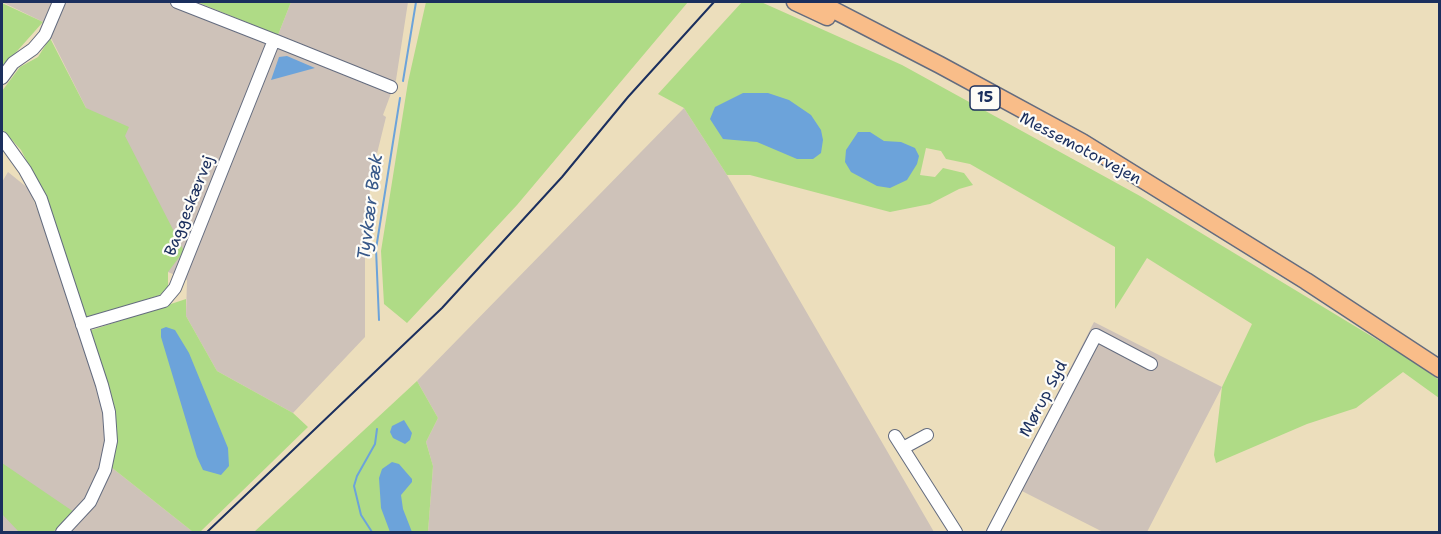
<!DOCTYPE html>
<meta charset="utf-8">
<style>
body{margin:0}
#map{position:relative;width:1441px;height:534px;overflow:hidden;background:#ecdebc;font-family:"Shantell Sans",sans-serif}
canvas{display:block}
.frame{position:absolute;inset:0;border:3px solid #1b2f5e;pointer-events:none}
</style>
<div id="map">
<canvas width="1441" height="534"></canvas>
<div class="frame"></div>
</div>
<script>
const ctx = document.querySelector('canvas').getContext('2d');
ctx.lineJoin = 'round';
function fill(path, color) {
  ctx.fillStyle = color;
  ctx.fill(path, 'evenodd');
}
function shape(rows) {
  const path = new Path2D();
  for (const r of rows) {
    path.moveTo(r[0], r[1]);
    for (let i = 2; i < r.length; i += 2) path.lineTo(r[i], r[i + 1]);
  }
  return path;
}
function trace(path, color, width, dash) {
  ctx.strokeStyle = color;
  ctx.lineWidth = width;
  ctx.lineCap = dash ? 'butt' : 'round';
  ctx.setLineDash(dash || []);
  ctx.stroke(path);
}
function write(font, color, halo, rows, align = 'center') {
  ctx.font = font + ' "Shantell Sans",sans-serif';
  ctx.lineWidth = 4.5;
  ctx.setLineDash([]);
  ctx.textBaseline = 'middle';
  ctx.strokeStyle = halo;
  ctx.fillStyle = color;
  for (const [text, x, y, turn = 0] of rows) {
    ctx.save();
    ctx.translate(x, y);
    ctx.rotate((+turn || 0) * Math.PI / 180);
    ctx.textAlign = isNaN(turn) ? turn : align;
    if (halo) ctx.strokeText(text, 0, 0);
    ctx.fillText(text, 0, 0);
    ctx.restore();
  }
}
fill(shape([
 [2,2,194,2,278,35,291,2,408,2,396,80,383,115,386,117,371,178,365,253,365,337,293,413,217,371,186,316,187,280,168,272,43,22],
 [684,108,727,175,934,532,428,532,433,466,426,442,438,418,417,381],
 [8,172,29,189,115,408,116,438,111,467,193,532,2,532,2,182],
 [1094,322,1222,387,1147,532,1103,532,1010,485]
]), '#cec2b9');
fill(shape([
 [197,2,291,2,278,35],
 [426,2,688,2,517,205,407,323,384,304,381,251,408,82],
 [742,2,761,2,902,65,1140,196,1414,362,1439,380,1439,398,1403,372,1356,408,1307,424,1216,463,1214,455,1222,387,1252,324,1147,258,1115,309,1115,247,970,164,946,159,941,151,926,148,920,175,935,177,943,168,964,173,973,185,959,189,930,204,890,212,750,175,727,175,684,108,658,94],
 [2,3,43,22,2,68],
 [50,38,86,108,129,127,125,136,184,251,168,272,168,287,160,295,85,319,46,198,21,150,2,129,2,91,20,67,38,57],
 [186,299,186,316,217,371,293,413,308,427,200,532,193,532,111,467,116,438,115,408,89,331],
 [417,381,438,418,426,442,433,466,428,532,254,532],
 [2,463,74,512,53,532,19,532,2,514]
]), '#afdb86');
fill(shape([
 [287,56,315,68,271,80,279,57],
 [743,93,768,93,789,100,811,115,821,130,823,140,821,153,813,159,797,159,757,142,723,139,710,119,715,107],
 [858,132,870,132,884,141,901,142,915,148,919,156,917,164,907,180,890,188,877,186,851,172,845,162,846,150],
 [166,327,175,330,189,353,228,448,229,466,221,475,203,470,197,457,161,337,161,329],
 [404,420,412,433,410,440,405,444,393,438,390,432,392,426],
 [392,462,399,464,412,479,412,482,401,495,403,509,412,532,390,532,381,508,379,478,382,469]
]), '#6ca3da');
trace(shape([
 [403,81,416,2],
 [379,320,376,249,400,98],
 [372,532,361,515,354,486,357,476,375,444,377,429]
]), '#6ca3da', 2);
const minor = shape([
 [274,40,391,87],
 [2,78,13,63,33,49,45,35,59,2],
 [2,138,25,170,41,199,102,385,109,412,111,441,105,470,90,502,62,532],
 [82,325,164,301,175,288,274,40,177,2],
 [895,436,956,532],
 [903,448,927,435],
 [993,532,1096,335,1151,364]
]);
const highway = shape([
 [795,2,827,17],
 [818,2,940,65,1082,142,1306,281,1440,369]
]);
trace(minor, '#646c7f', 14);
trace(highway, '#646c7f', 19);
trace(minor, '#fff', 12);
trace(highway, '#f9bd89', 16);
trace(shape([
 [207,532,442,308,562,177,628,97,714,2]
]), '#1b2f5e', 2);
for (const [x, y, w] of [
 [985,98,30]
]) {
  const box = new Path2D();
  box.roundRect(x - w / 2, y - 12, w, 24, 4.5);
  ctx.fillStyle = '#fdfcf7';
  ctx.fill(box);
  trace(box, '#1b2f5e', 1.5);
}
write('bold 15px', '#1b2f5e', null, [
 ["15",985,98]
]);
write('16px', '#1b2f5e', '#fdfcf7', [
 ["Messemotorvejen",1080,149,28],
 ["Baggeskærvej",190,206,-68],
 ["Mørup Syd",1044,399,-62]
]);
write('italic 18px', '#375889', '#fdfcf7', [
 ["Tyvkær Bæk",371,207,-83]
]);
</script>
